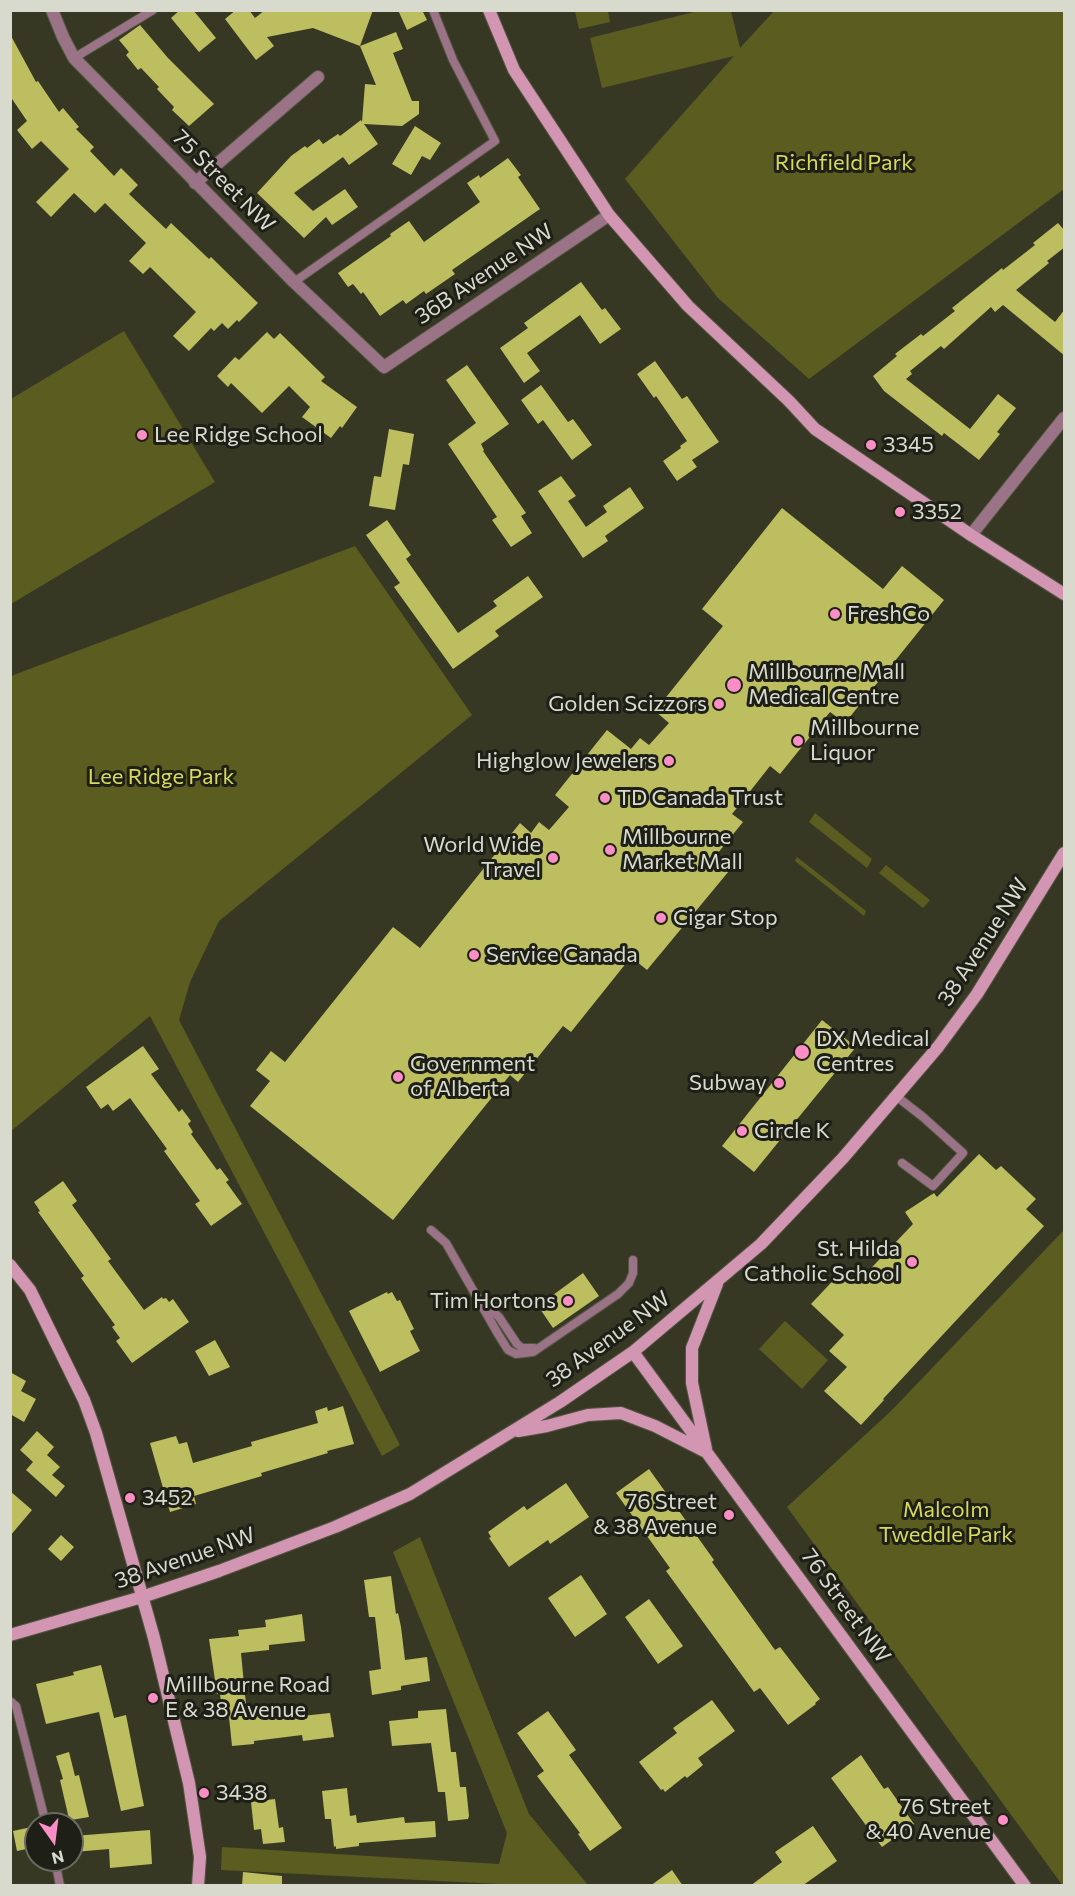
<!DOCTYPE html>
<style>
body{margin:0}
#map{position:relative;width:1075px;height:1896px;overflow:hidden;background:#373824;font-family:Commissioner,sans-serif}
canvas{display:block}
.frame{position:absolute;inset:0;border:12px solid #d9dace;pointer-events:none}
.north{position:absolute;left:24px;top:1812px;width:60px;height:60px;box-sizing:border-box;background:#1e1f16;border:2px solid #696a60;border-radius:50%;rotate:166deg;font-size:16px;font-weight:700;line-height:24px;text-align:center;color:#d9dace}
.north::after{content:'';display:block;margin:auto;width:21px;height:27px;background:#fb8fc5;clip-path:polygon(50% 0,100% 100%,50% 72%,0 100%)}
</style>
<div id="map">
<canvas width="1075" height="1896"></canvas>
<div class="frame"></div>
<div class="north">N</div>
</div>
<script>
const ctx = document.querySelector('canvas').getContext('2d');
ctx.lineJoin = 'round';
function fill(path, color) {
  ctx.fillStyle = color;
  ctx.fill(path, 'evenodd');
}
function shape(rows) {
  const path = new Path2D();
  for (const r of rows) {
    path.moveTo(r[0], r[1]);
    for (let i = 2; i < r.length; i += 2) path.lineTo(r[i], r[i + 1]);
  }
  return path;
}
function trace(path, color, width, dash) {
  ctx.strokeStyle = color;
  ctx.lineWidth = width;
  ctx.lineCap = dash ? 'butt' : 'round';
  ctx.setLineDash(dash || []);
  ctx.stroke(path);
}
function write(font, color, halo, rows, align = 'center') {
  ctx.font = font + ' Commissioner,sans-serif';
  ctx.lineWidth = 6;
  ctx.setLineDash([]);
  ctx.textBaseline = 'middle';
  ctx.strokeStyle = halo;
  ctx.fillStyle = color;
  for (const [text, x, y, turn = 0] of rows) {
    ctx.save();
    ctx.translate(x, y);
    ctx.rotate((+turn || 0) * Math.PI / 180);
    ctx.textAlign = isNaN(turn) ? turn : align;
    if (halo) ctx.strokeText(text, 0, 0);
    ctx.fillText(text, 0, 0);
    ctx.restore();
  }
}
fill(shape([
 [575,11,608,11,610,22,579,29],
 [698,11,731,11,740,48,774,11,1064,11,1064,189,809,379,718,298,625,179,734,56,602,88,590,38],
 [124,331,215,482,11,604,11,399],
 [355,546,472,715,219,921,190,982,179,1020,400,1445,382,1456,150,1016,10,1132,11,676],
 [815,813,872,859,867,868,809,822],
 [797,857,866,911,864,916,795,861],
 [886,865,930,900,923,908,879,873],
 [1064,1230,1064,1885,1063,1886,787,1507,891,1411],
 [785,1321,828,1360,802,1389,759,1349],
 [420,1537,529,1814,588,1885,504,1886,499,1884,221,1870,222,1847,499,1864,507,1833,393,1552]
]), '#5b5c20');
fill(shape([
 [180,10,193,10,216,38,199,52,171,18],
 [236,10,249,10,255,18,265,10,373,10,360,46,313,28,267,37,274,46,256,60,225,19],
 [398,10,422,10,427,20,407,30],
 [140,25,168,58,214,104,189,126,172,110,174,107,157,89,159,87,141,68,138,70,126,55,129,52,119,40],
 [396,32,403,49,393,53,412,101,419,101,419,114,402,126,364,124,378,144,349,165,343,157,294,193,313,211,345,189,358,207,332,225,326,217,304,238,257,193,291,156,305,146,307,148,319,139,323,144,338,134,340,136,361,120,362,122,365,84,376,85,360,46],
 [10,34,36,82,38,81,59,112,63,108,79,127,76,129,94,147,90,151,114,176,121,168,138,185,129,194,166,229,171,223,209,259,211,257,258,303,239,322,237,320,228,329,222,323,214,331,211,328,189,351,173,336,196,312,150,267,143,274,129,261,146,243,105,203,95,213,74,193,51,217,36,202,69,169,41,141,32,149,17,130,27,121,10,96],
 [415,126,441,143,430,160,422,156,411,175,392,164],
 [508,158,521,175,518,177,540,209,452,270,455,274,426,294,424,291,406,304,403,300,380,316,363,292,361,294,353,284,348,287,338,273,391,236,390,234,409,221,424,242,480,202,467,183,479,175,480,178],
 [1058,223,1065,231,1065,247,1047,261,1049,263,1016,290,1055,322,1065,309,1065,356,1003,305,995,312,991,307,944,349,941,346,910,371,912,374,906,379,970,429,998,394,1016,408,997,432,1000,434,979,460,944,433,942,436,884,391,873,376,897,356,895,354,921,334,923,336,955,311,952,308,1002,268,1003,270,1035,245,1033,243],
 [581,282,602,310,605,308,621,329,600,344,580,315,527,353,540,371,524,383,500,348,528,328,524,323],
 [267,332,274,339,280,333,325,377,321,381,357,407,342,428,340,426,331,438,302,417,310,407,289,386,262,413,231,383,228,387,217,376,235,357,239,360],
 [655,361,682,399,687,396,719,442,692,460,697,467,677,481,663,461,681,448,680,446,687,441,656,396,654,398,637,374],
 [467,365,509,424,481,444,484,450,483,451,526,513,521,516,532,533,511,547,492,520,497,517,448,444,476,423,446,380],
 [541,385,568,422,573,419,592,445,572,460,543,420,538,424,521,400],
 [389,429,414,434,409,465,403,464,395,510,369,506,374,476,381,477],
 [561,476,576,496,568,501,586,527,607,512,603,506,630,487,644,508,605,536,608,541,583,558,538,491],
 [782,508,883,589,902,566,944,600,845,723,830,712,780,774,770,766,744,799,732,814,743,822,713,859,729,871,647,970,631,957,571,1032,563,1026,518,1082,510,1075,393,1220,250,1106,270,1081,256,1070,271,1051,285,1062,393,927,420,948,520,823,531,833,539,822,549,830,569,807,555,795,607,730,631,749,640,738,649,745,669,723,655,711,723,626,702,609],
 [387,520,411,555,406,559,458,633,497,606,493,601,528,576,543,597,495,631,499,636,453,669,394,587,400,583,366,535],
 [822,1020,856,1047,754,1172,722,1146],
 [143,1046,159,1069,151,1074,179,1112,182,1109,191,1121,188,1124,193,1132,191,1134,217,1170,220,1168,229,1180,226,1182,242,1204,211,1226,195,1204,200,1201,164,1151,167,1149,130,1098,113,1111,108,1104,101,1109,86,1087],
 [979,1154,996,1170,1001,1166,1036,1199,1026,1209,1044,1226,883,1399,884,1400,861,1425,824,1391,847,1367,829,1351,844,1335,811,1304,843,1270,857,1283,913,1224,905,1212,934,1193,937,1197],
 [63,1181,77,1201,72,1205,111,1259,108,1261,144,1310,162,1297,163,1299,166,1298,169,1302,173,1299,189,1322,132,1363,116,1341,120,1338,112,1327,115,1325,81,1278,84,1276,38,1212,40,1211,34,1202],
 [583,1273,599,1296,553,1328,538,1306],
 [387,1292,388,1294,392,1292,397,1301,400,1300,414,1329,410,1331,420,1351,380,1372,349,1311],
 [215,1340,230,1367,209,1376,195,1351],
 [10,1372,26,1381,21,1391,36,1399,24,1422,10,1414],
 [343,1406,354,1444,327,1451,328,1453,261,1473,262,1476,194,1496,196,1504,170,1512,150,1443,176,1436,179,1444,187,1442,193,1463,252,1446,251,1442,318,1423,315,1411,327,1407,328,1411],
 [37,1431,54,1447,47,1455,60,1467,52,1475,65,1486,56,1497,26,1470,33,1462,20,1450],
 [649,1469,714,1560,712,1562,775,1650,780,1647,820,1699,815,1703,816,1704,788,1725,760,1688,754,1692,666,1571,670,1568,616,1493],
 [566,1483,589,1517,550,1544,548,1540,509,1567,489,1538,491,1537,488,1532,524,1506,527,1510],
 [10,1491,32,1510,10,1536],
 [61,1535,74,1547,61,1561,48,1549],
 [581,1575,607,1614,575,1637,548,1598],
 [391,1576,396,1614,398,1613,401,1627,405,1660,427,1657,430,1681,401,1686,401,1690,372,1695,369,1671,381,1669,375,1617,369,1617,364,1580],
 [649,1599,683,1646,658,1664,625,1617],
 [302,1614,305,1641,269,1645,269,1650,241,1653,247,1715,301,1710,302,1716,330,1713,334,1737,303,1741,302,1735,254,1741,254,1744,232,1746,229,1717,223,1718,220,1694,217,1694,209,1639,239,1636,238,1630,266,1627,265,1620],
 [101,1665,114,1718,126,1715,144,1806,121,1811,99,1712,46,1724,36,1684,74,1675,73,1672],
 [712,1700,735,1731,698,1758,703,1765,687,1778,685,1776,665,1792,663,1789,661,1790,639,1762,677,1733,673,1728],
 [446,1709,451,1752,456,1752,460,1787,466,1787,469,1816,468,1819,448,1821,445,1792,438,1792,431,1743,392,1746,389,1721,418,1718,418,1711],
 [548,1711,576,1750,569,1755,622,1828,590,1851,578,1834,580,1833,537,1776,544,1771,517,1733],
 [69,1752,75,1776,79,1775,89,1817,71,1820,71,1818,69,1819,60,1780,63,1779,56,1756],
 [861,1755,884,1789,888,1787,914,1824,882,1847,831,1778],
 [347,1788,350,1816,356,1815,357,1823,404,1817,405,1823,435,1821,436,1837,359,1843,359,1846,336,1849,336,1846,334,1847,331,1819,325,1819,322,1791],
 [275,1799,279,1828,283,1827,285,1842,263,1844,261,1829,254,1830,251,1802],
 [36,1826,36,1847,17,1851,13,1831],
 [813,1826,837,1861,802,1886,750,1886,782,1862,775,1852],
 [150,1830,152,1864,110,1868,109,1849,74,1852,73,1836],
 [672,1870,683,1886,650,1886],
 [243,1872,282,1876,282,1886,242,1886]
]), '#bcbe60');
const lane = shape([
 [74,58,153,10],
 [294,282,495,141,453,60,433,10],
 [896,1096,923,1117,963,1153,933,1186,902,1163],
 [431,1230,446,1243,498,1334,508,1350,516,1354,533,1352,618,1294,629,1283,633,1273,633,1260],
 [483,1303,499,1317,517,1344,522,1348,534,1348],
 [10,1701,16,1706,46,1824],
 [55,1860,60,1886]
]);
const street = shape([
 [52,10,63,37,74,58,294,282,384,367,609,215],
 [195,183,318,77],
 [971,535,1064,418]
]);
const secondary = shape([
 [489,10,514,70,609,215,688,306,789,401,815,429,971,535,1064,594],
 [10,1265,30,1290,84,1400,96,1433,154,1638,189,1783,200,1857,198,1886],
 [633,1352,1025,1886],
 [518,1431,547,1426,588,1415,621,1413,655,1426,704,1451],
 [706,1449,692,1383,692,1348,717,1284],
 [10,1635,142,1597,219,1571,335,1527,410,1494,560,1402,633,1352,761,1244,843,1158,938,1047,977,994,1064,853]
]);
trace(lane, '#545543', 10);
trace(street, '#545543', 14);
trace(secondary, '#545543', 14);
trace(lane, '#9a7486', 8);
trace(street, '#9a7486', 12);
trace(secondary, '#d296b2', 12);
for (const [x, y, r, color] of [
 [142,435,6,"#fb8fc5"],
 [871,445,6,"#fb8fc5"],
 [900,512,6,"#fb8fc5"],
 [835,614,6,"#fb8fc5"],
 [734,685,8,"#fb8fc5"],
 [719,704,6,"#fb8fc5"],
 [798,741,6,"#fb8fc5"],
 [669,761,6,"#fb8fc5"],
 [605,798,6,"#fb8fc5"],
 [610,850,6,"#fb8fc5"],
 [553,858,6,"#fb8fc5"],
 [661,918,6,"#fb8fc5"],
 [474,955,6,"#fb8fc5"],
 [802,1052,8,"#fb8fc5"],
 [398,1077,6,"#fb8fc5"],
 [779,1083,6,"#fb8fc5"],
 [742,1131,6,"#fb8fc5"],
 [912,1262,6,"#fb8fc5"],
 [568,1301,6,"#fb8fc5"],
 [130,1498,6,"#fb8fc5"],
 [729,1515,6,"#fb8fc5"],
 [153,1698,6,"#fb8fc5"],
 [204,1793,6,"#fb8fc5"],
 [1003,1820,6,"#fb8fc5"]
]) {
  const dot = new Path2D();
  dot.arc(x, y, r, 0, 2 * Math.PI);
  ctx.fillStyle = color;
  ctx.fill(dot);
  trace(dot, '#1e1f16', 2);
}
write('22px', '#d6d95a', '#1e1f16', [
 ["Richfield Park",844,163],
 ["Lee Ridge Park",161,777],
 ["Malcolm",946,1510],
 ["Tweddle Park",946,1535]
]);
write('22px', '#d9dace', '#1e1f16', [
 ["75 Street NW",224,181,45],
 ["36B Avenue NW",484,274,-34],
 ["38 Avenue NW",983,942,-57],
 ["38 Avenue NW",608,1339,-36],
 ["38 Avenue NW",185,1558,-19],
 ["76 Street NW",846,1606,54]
]);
write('22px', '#d9dace', '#1e1f16', [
 ["Lee Ridge School",154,435],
 ["3345",883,445],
 ["3352",912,512],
 ["FreshCo",847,614],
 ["Millbourne Mall",748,672],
 ["Medical Centre",748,697],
 ["Golden Scizzors",707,704,"right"],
 ["Millbourne",810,728],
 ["Liquor",810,753],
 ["Highglow Jewelers",657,761,"right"],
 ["TD Canada Trust",617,798],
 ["Millbourne",622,837],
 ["Market Mall",622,862],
 ["World Wide",541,845,"right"],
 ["Travel",541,870,"right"],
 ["Cigar Stop",673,918],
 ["Service Canada",486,955],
 ["DX Medical",816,1039],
 ["Centres",816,1064],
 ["Government",410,1064],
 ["of Alberta",410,1089],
 ["Subway",767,1083,"right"],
 ["Circle K",754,1131],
 ["St. Hilda",900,1249,"right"],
 ["Catholic School",900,1274,"right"],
 ["Tim Hortons",556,1301,"right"],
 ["3452",142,1498],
 ["76 Street",717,1502,"right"],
 ["& 38 Avenue",717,1527,"right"],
 ["Millbourne Road",165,1685],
 ["E & 38 Avenue",165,1710],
 ["3438",216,1793],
 ["76 Street",991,1807,"right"],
 ["& 40 Avenue",991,1832,"right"]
], 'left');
</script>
